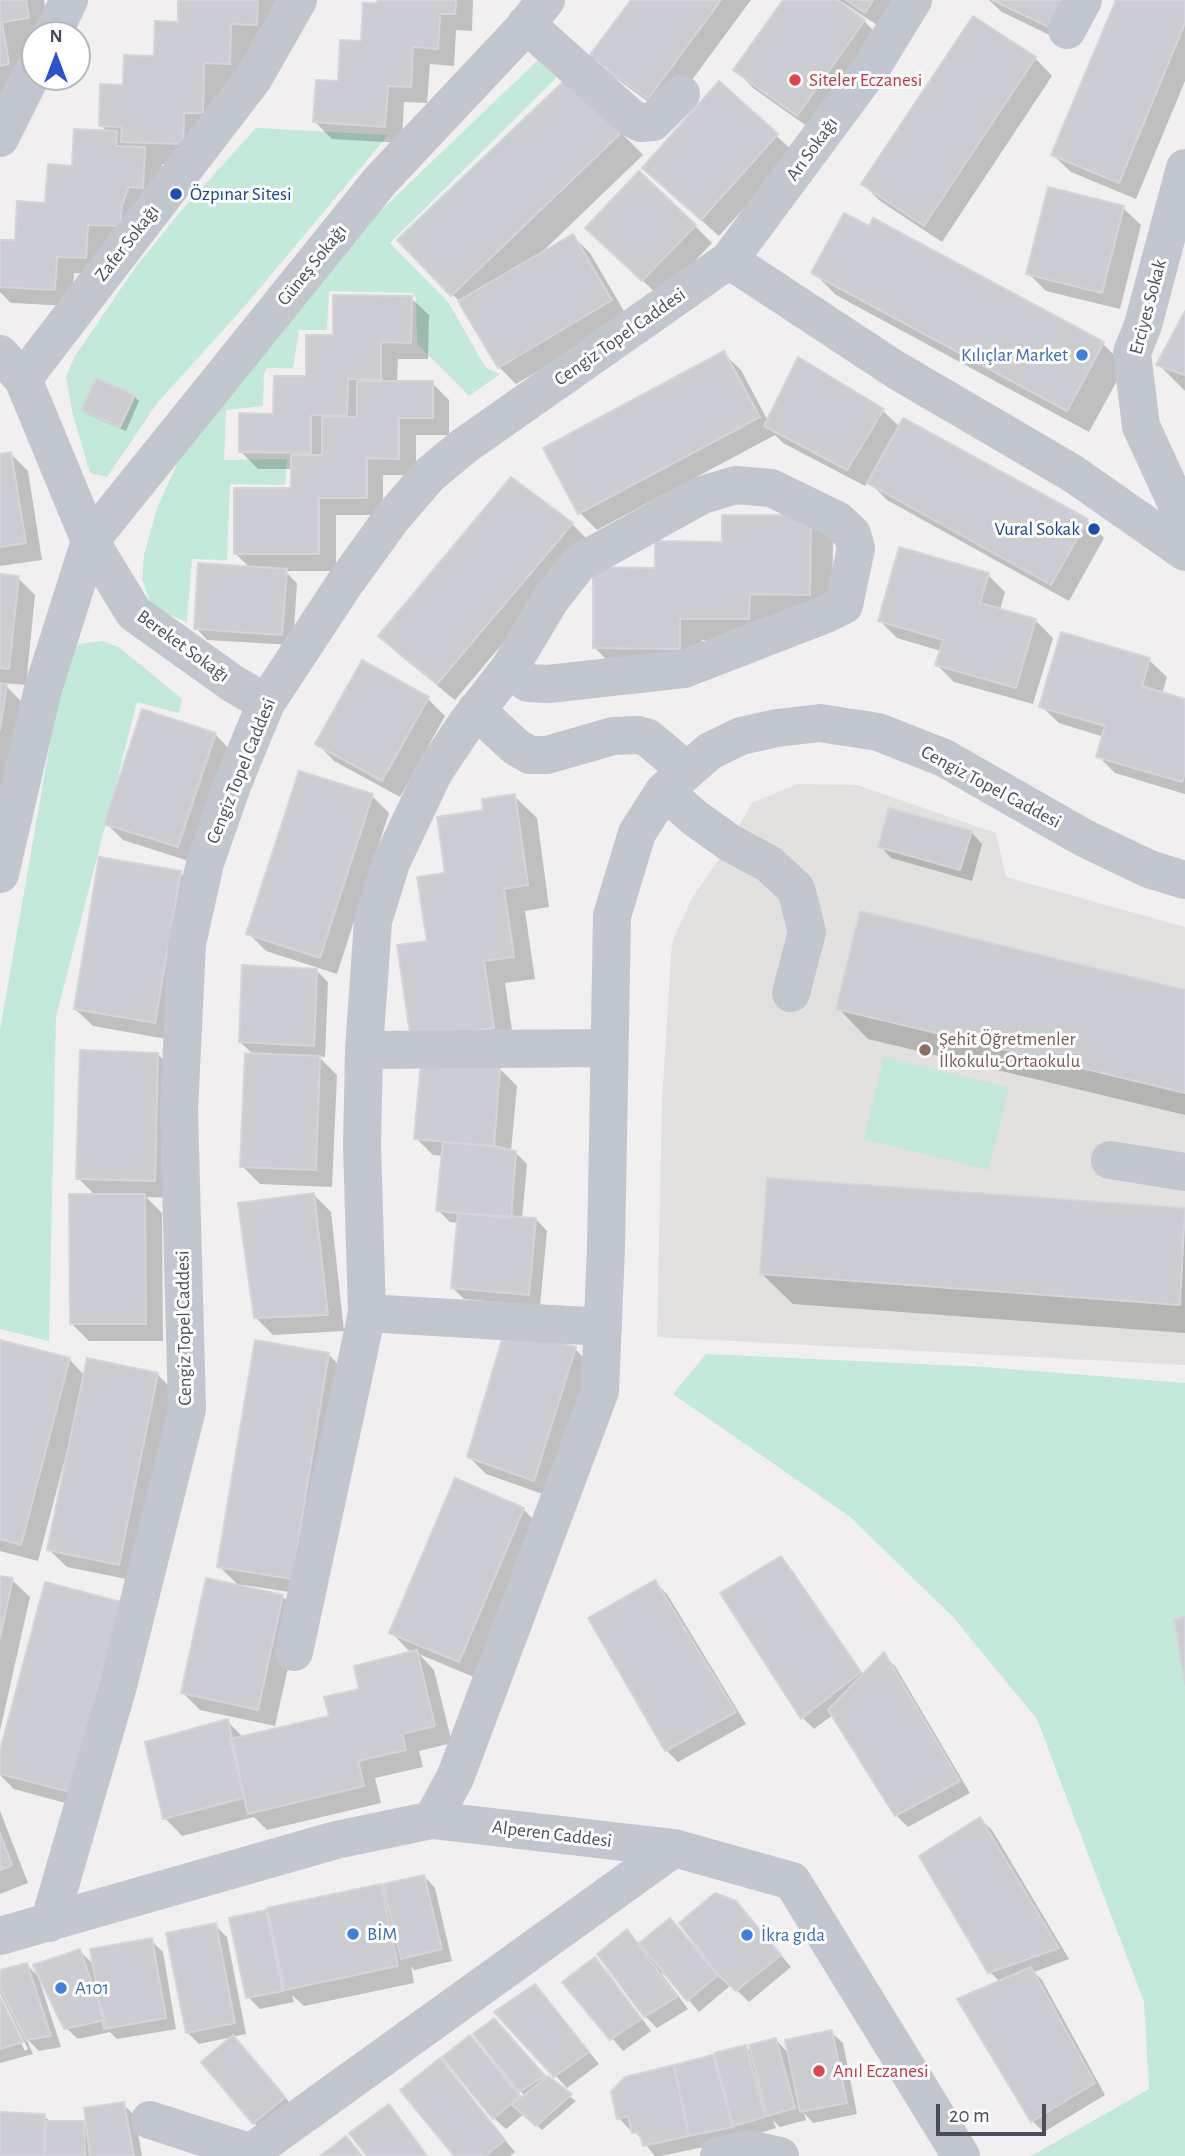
<!DOCTYPE html>
<meta charset="utf-8">
<style>
body{margin:0}
#map{position:relative;width:1185px;height:2156px;overflow:hidden;background:#f1efef;font-family:"Alegreya Sans",sans-serif}
canvas{display:block}
.north{position:absolute;left:21px;top:21px;width:70px;height:70px;box-sizing:border-box;background:#fff;border:2px solid #b6b8bd;border-radius:50%;rotate:0deg;font-size:19px;font-weight:700;line-height:28px;text-align:center;color:#494e5a}
.north::after{content:'';display:block;margin:auto;width:24px;height:32px;background:#2f52cb;clip-path:polygon(50% 0,100% 100%,50% 72%,0 100%)}
.scale{position:absolute;left:936px;top:2104px;width:110px;height:32px;box-sizing:border-box;border:4px solid #494e5a;border-top:0;padding-left:9px;font-size:21px;line-height:24px;white-space:nowrap;color:#494e5a;-webkit-text-stroke:5px #fff;paint-order:stroke}
</style>
<div id="map">
<canvas width="1185" height="2156"></canvas>
<div class="north">N</div>
<div class="scale">20 m</div>
</div>
<script>
const ctx = document.querySelector('canvas').getContext('2d');
ctx.lineJoin = 'round';
function fill(path, color) {
  ctx.fillStyle = color;
  ctx.fill(path, 'evenodd');
}
function shape(rows) {
  const path = new Path2D();
  for (const r of rows) {
    path.moveTo(r[0], r[1]);
    for (let i = 2; i < r.length; i += 2) path.lineTo(r[i], r[i + 1]);
  }
  return path;
}
function trace(path, color, width, dash) {
  ctx.strokeStyle = color;
  ctx.lineWidth = width;
  ctx.lineCap = dash ? 'butt' : 'round';
  ctx.setLineDash(dash || []);
  ctx.stroke(path);
}
function write(font, color, halo, rows, align = 'center') {
  ctx.font = font + ' "Alegreya Sans",sans-serif';
  ctx.lineWidth = 6;
  ctx.setLineDash([]);
  ctx.textBaseline = 'middle';
  ctx.strokeStyle = halo;
  ctx.fillStyle = color;
  for (const [text, x, y, turn = 0] of rows) {
    ctx.save();
    ctx.translate(x, y);
    ctx.rotate((+turn || 0) * Math.PI / 180);
    ctx.textAlign = isNaN(turn) ? turn : align;
    if (halo) ctx.strokeText(text, 0, 0);
    ctx.fillText(text, 0, 0);
    ctx.restore();
  }
}
fill(shape([
 [797,784,857,785,996,833,1006,877,1185,927,1185,1365,657,1337,662,1102,672,942,692,898,726,849,752,803]
]), '#e2e1e0');
fill(shape([
 [538,60,557,77,390,243,448,302,486,368,500,374,469,396,417,344,416,298,412,293,329,291,327,330,299,330,293,368,267,368,264,373,263,406,226,410,224,460,287,459,285,485,230,484,227,560,192,559,187,622,169,615,151,604,142,579,144,555,157,508,178,462,370,221],
 [256,128,388,135,244,307,158,402,107,477,90,473,73,415,66,377,75,356,135,268,181,211],
 [103,641,120,648,182,699,179,713,137,702,56,1017,49,1341,0,1329,0,1030,64,663,79,644],
 [884,1057,1009,1088,989,1170,863,1139],
 [706,1354,985,1367,1185,1383,1185,2156,1031,2156,1149,2089,1144,2002,1037,1719,953,1617,849,1516,673,1394]
]), '#c3e9da');
fill(shape([
 [0,0,44,0,50,35,35,43,24,44,30,86,2,91,7,122,0,123],
 [180,0,291,0,205,165,162,164,159,205,102,275,74,273,72,306,11,303,0,292,0,241,17,242,73,167,108,133,101,125,125,87,156,58,179,24],
 [379,0,473,0,472,31,456,30,454,66,430,64,427,103,404,102,402,143,332,139,315,122,362,43],
 [633,0,751,0,666,115,609,73,592,56],
 [785,0,902,0,883,29,839,0,838,3,864,21,881,38,815,132,753,88,736,70],
 [989,0,1089,0,1068,44,1002,12],
 [1118,0,1185,0,1185,81,1136,199,1071,172,1053,155],
 [1035,58,1052,76,942,242,880,201,863,184],
 [720,84,794,152,719,236,662,185],
 [590,101,643,155,541,253,573,236,590,253,628,318,516,384,499,367,462,304,400,240],
 [1123,208,1141,225,1120,309,1046,291,1028,273],
 [695,226,712,243,660,297,605,245],
 [813,272,1103,344,1125,366,1089,432,836,295],
 [411,298,429,315,428,359,398,359,397,383,432,383,449,400,449,435,416,435,416,475,383,475,383,515,336,515,336,571,285,571,297,583,293,645,207,640,196,628,251,569,236,554,293,490,293,469,258,469,240,451,308,378,334,337],
 [1185,314,1185,391,1158,364],
 [723,353,741,370,768,421,799,360,883,411,900,427,1087,521,1104,538,1069,601,887,500,868,481,865,486,783,443,775,435,597,530,580,513],
 [134,396,139,401,126,431,89,415,84,409],
 [11,454,28,471,42,560,0,566,0,455],
 [810,517,833,539,832,617,771,641,702,640,702,671,617,670,594,647,657,569,723,544],
 [572,524,589,541,455,700,397,653,380,636],
 [988,575,1005,592,1000,610,1035,620,1053,638,1033,704,954,682,937,665,941,651,897,638,880,621],
 [0,576,18,578,35,595,26,685,3,683,24,704,0,855],
 [1063,634,1149,660,1167,677,1162,694,1185,701,1185,794,1115,773,1098,756,1104,737,1059,723,1041,706],
 [428,699,445,716,400,797,334,761,317,743],
 [215,734,232,752,195,863,123,840,106,823],
 [372,796,389,813,337,974,266,951,248,933],
 [514,796,537,818,549,907,525,911,535,979,505,983,515,1050,435,1062,429,943,485,812],
 [971,832,982,844,972,881,891,858,880,846],
 [180,873,197,890,172,1040,93,1026,75,1009],
 [316,970,328,982,325,1057,318,1056,337,1075,332,1187,260,1184,242,1166,254,1055,240,1042],
 [1185,992,1185,1115,868,1039,838,1008],
 [158,1054,175,1072,172,1198,146,1197,162,1213,163,1341,89,1341,72,1324,96,1196,78,1178],
 [500,1069,517,1086,511,1151,515,1152,527,1164,522,1219,536,1219,547,1231,540,1306,464,1299,452,1287,458,1223,450,1222,438,1210,443,1156,433,1155,416,1138],
 [769,1180,1185,1210,1185,1333,793,1304,762,1274],
 [314,1195,331,1212,344,1331,273,1335,255,1317],
 [0,1342,69,1359,85,1376,158,1375,175,1392,136,1581,67,1567,49,1550,68,1460,65,1459,38,1561,0,1551],
 [575,1349,592,1366,551,1497,486,1474,469,1457],
 [329,1355,346,1372,309,1595,244,1585,244,1588,282,1596,300,1614,275,1726,200,1710,182,1692,240,1587,219,1566],
 [523,1509,541,1527,476,1678,419,1654,434,1670,452,1743,419,1751,423,1767,375,1778,381,1803,267,1830,254,1817,182,1836,165,1818,227,1721,244,1738,331,1717,361,1690,416,1653,408,1650,391,1632],
 [780,1559,792,1570,864,1675,884,1655,895,1666,970,1793,908,1827,896,1815,833,1715,814,1729,803,1718,722,1594],
 [0,1577,12,1580,30,1597,0,1731],
 [655,1582,667,1594,746,1724,678,1762,666,1750,591,1619],
 [47,1584,87,1809,14,1789,0,1775,0,1758],
 [0,1811,28,1883,0,1894],
 [980,1819,992,1830,1069,1959,1034,1972,1042,1980,1105,2095,1044,2132,1032,2121,1000,1982,990,1972],
 [424,1876,435,1888,452,1961,414,1970,411,1966,414,1983,304,2006,292,1995,294,2002,260,2009,248,1997,266,1912,271,1917,380,1886,387,1894],
 [747,1915,791,1967,749,2002,731,1985,699,2012,665,1972,662,1974,688,2009,657,2028,645,2016,627,1932,640,1945,670,1920,699,1953],
 [215,1925,227,1937,246,2034,199,2044,187,2032],
 [151,1940,163,1952,176,2029,117,2039,110,2032,78,2039,66,2028,80,1951,95,1966],
 [595,1960,607,1971,651,2031,623,2051,564,1982],
 [27,1965,38,1976,61,2047,39,2051,26,2038,33,2054,0,2063,0,2001,25,2051,28,2049,0,1993,0,1988,3,1991,0,1972],
 [534,1986,599,2064,567,2088,497,2012],
 [505,2032,547,2079,576,2101,542,2130,524,2114,506,2129,494,2118,481,2049,523,2099,526,2097,520,2091],
 [831,2032,843,2043,857,2114,813,2123,804,2113,806,2120,780,2127,773,2120,776,2128,745,2138,661,2156,655,2156,633,2129,630,2130,619,2118,712,2057,719,2063,746,2047,754,2055,776,2040,790,2055],
 [244,2049,295,2109,266,2134,254,2123],
 [439,2060,515,2152,510,2156,456,2156],
 [123,2104,135,2116,142,2156,0,2156,0,2141,44,2116,51,2122,83,2123,88,2128],
 [389,2107,400,2118,428,2156,369,2156]
]), '#0003');
const building = shape([
 [0,0,26,0,29,18,2,22,9,64,0,66,0,0],
 [178,0,258,0,257,25,231,24,230,64,204,63,203,113,184,113,183,144,121,142,122,127,99,126,100,84,123,85,124,55,154,56,155,21,178,22,178,0],
 [378,0,456,0,455,14,440,14,438,49,413,47,411,87,388,86,385,127,313,122,316,80,338,81,340,40,361,41,363,3,377,3,378,0],
 [631,0,721,0,648,99,589,56,631,0],
 [783,0,837,0,865,20,797,116,733,70,783,0],
 [846,0,873,0,865,13,846,0],
 [992,0,1064,0,1051,28,992,0],
 [1116,0,1185,0,1185,23,1119,183,1051,155,1116,0],
 [973,16,1036,57,924,226,861,184,973,16],
 [568,77,622,132,451,296,397,240,568,77],
 [719,81,778,134,701,220,642,168,719,81],
 [74,129,117,131,116,146,145,147,143,188,129,187,122,205,120,226,88,225,86,258,57,257,55,290,0,287,0,240,15,240,17,201,45,203,48,164,72,166,74,129],
 [639,171,696,225,642,281,585,228,639,171],
 [1048,187,1124,206,1102,293,1026,274,1048,187],
 [844,213,869,226,873,218,1104,342,1067,411,811,273,844,213],
 [573,234,612,300,498,368,458,301,573,234],
 [333,295,412,296,411,343,381,342,381,380,348,379,347,415,311,415,311,453,239,452,239,413,273,414,274,376,306,376,306,335,333,335,333,295],
 [1185,311,1185,375,1156,365,1185,311],
 [724,351,760,417,578,514,543,448,724,351],
 [798,357,884,409,847,470,764,426,798,357],
 [96,378,135,395,120,427,81,410,96,378],
 [357,381,433,381,433,418,399,418,399,459,367,458,367,498,319,498,319,554,234,554,234,488,291,488,291,455,322,455,322,417,357,417,357,381],
 [903,418,1088,519,1051,585,867,483,903,418],
 [11,452,26,543,0,547,0,454,11,452],
 [511,477,573,523,437,684,378,636,511,477],
 [722,515,811,515,810,595,750,594,749,619,680,619,680,649,593,648,593,567,655,568,655,541,722,542,722,515],
 [899,547,989,573,980,603,1036,619,1016,688,935,665,943,640,878,621,899,547],
 [198,563,287,569,282,635,194,629,198,563],
 [0,574,19,576,9,669,0,668,0,574],
 [1061,632,1150,658,1142,686,1185,699,1185,773,1182,782,1096,757,1105,726,1039,707,1061,632],
 [362,660,429,697,382,781,315,744,362,660],
 [0,683,7,685,0,730,0,683],
 [142,709,216,733,178,847,104,824,142,709],
 [299,771,373,794,320,958,246,934,299,771],
 [515,794,528,885,504,889,514,957,484,961,494,1028,411,1040,397,945,427,941,417,877,445,873,437,817,483,810,482,799,515,794],
 [889,808,972,831,960,870,878,847,889,808],
 [99,857,181,871,155,1023,74,1009,99,857],
 [860,911,1185,990,1185,1093,836,1009,860,911],
 [242,965,317,969,314,1046,239,1042,242,965],
 [80,1050,158,1053,155,1181,76,1179,80,1050],
 [245,1053,320,1056,316,1170,240,1167,245,1053],
 [421,1061,500,1067,494,1146,414,1139,421,1061],
 [443,1142,494,1146,516,1151,511,1218,436,1211,443,1142],
 [767,1178,1185,1208,1180,1305,760,1274,767,1178],
 [314,1193,328,1315,254,1318,238,1203,314,1193],
 [69,1194,145,1194,146,1324,70,1324,69,1194],
 [458,1213,536,1218,529,1295,451,1288,458,1213],
 [505,1329,576,1347,534,1481,467,1457,505,1329],
 [0,1340,70,1358,21,1545,0,1539,0,1340],
 [255,1340,329,1353,292,1579,217,1567,255,1340],
 [87,1358,158,1373,119,1565,47,1550,87,1358],
 [455,1478,524,1508,459,1662,389,1633,455,1478],
 [781,1556,861,1672,801,1719,720,1593,781,1556],
 [0,1576,13,1578,0,1638,0,1576],
 [206,1578,283,1595,258,1710,181,1693,206,1578],
 [655,1580,736,1712,665,1751,588,1618,655,1580],
 [45,1582,121,1602,70,1792,0,1774,0,1751,45,1582],
 [1185,1617,1185,1684,1174,1619,1185,1617],
 [417,1650,435,1726,402,1734,406,1750,358,1761,364,1786,248,1814,230,1739,329,1716,324,1697,359,1689,354,1666,417,1650],
 [884,1652,960,1781,895,1816,828,1710,884,1652],
 [228,1719,244,1798,163,1819,145,1742,228,1719],
 [980,1817,1059,1948,988,1973,919,1856,980,1817],
 [0,1833,12,1865,0,1870,0,1833],
 [424,1875,442,1949,401,1959,383,1884,424,1875],
 [381,1884,398,1966,285,1990,267,1908,381,1884],
 [715,1893,736,1901,781,1955,736,1991,718,1975,679,1923,715,1893],
 [266,1910,283,1991,246,1998,229,1918,266,1910],
 [670,1918,718,1975,687,2001,639,1943,670,1918],
 [216,1923,235,2023,186,2033,166,1933,216,1923],
 [627,1929,677,1997,644,2017,597,1954,627,1929],
 [152,1938,166,2018,104,2029,90,1949,152,1938],
 [80,1949,105,2020,64,2029,33,1965,80,1949],
 [595,1957,641,2019,610,2040,562,1982,595,1957],
 [27,1963,51,2036,26,2040,0,1988,0,1970,27,1963],
 [1031,1967,1095,2083,1031,2122,957,1999,1031,1967],
 [535,1984,589,2052,554,2077,494,2012,535,1984],
 [0,1997,23,2042,0,2049,0,1997],
 [494,2018,545,2076,519,2092,473,2034,494,2018],
 [832,2030,847,2103,800,2112,785,2040,832,2030],
 [233,2035,285,2097,253,2124,201,2062,233,2035],
 [470,2035,520,2096,493,2119,442,2057,470,2035],
 [776,2038,795,2108,767,2116,749,2045,776,2038],
 [746,2045,765,2117,733,2126,714,2053,746,2045],
 [713,2055,733,2127,689,2136,674,2065,713,2055],
 [440,2058,505,2140,485,2156,454,2156,400,2090,440,2058],
 [674,2065,689,2136,643,2146,639,2132,632,2133,628,2116,617,2119,611,2092,625,2077,674,2065],
 [548,2076,572,2094,536,2126,512,2105,548,2076],
 [124,2102,134,2156,90,2156,84,2108,124,2102],
 [389,2104,427,2156,367,2156,349,2133,389,2104],
 [0,2112,45,2114,44,2156,0,2156,0,2112],
 [46,2121,84,2121,85,2156,45,2156,46,2121],
 [346,2136,362,2156,320,2156,346,2136]
]);
fill(building, '#cccdd3');
trace(building, '#d4d4da', 2);
trace(shape([
 [526,24,630,117,641,123,653,122,681,94],
 [1067,30,1083,0],
 [52,35,69,0],
 [0,138,35,68],
 [1185,168,1143,325,1132,353,1141,426,1185,522],
 [729,260,896,370,1072,473,1185,552],
 [0,354,23,379,90,541,134,613,232,683,266,703],
 [23,379,253,79,298,0],
 [509,669,528,683,548,684,684,669,826,614,844,605,856,548,852,534,837,520,771,488,736,485,702,495,579,563,551,599,509,669,466,724,434,772,391,863,373,921,364,1050,362,1145,367,1313,603,1327],
 [476,710,516,747,530,755,547,755,613,736,638,735,648,738,687,771],
 [664,791,695,818,730,843,769,864,796,889,807,932,791,993],
 [0,874,43,689,90,541,380,181,522,30,546,0],
 [364,1050,609,1048],
 [1110,1160,1185,1172],
 [294,1652,367,1313],
 [432,1820,455,1778,600,1391,606,1248,612,916,637,833,664,791,710,751,741,736,777,728,820,723,878,732,944,758,1084,838,1149,869,1185,880],
 [49,1923,118,1686,187,1409,179,1110,187,944,205,863,233,783,266,703,345,583,392,518,429,475,464,446,729,260,872,67,913,0],
 [0,1936,336,1840,432,1820,674,1848,792,1881,961,2156],
 [150,2120,252,2153],
 [246,2156,674,1848],
 [719,2156,748,2149,780,2156]
]), '#c1c6cf', 38);
for (const [x, y, r, color] of [
 [795,80,7,"#e0444e"],
 [176,194,7,"#1a4fb4"],
 [1082,355,7,"#3f7fe0"],
 [1094,529,7,"#1a4fb4"],
 [925,1050,7,"#8d6e63"],
 [353,1934,7,"#3f7fe0"],
 [747,1935,7,"#3f7fe0"],
 [61,1988,7,"#3f7fe0"],
 [819,2071,7,"#e0444e"]
]) {
  const dot = new Path2D();
  dot.arc(x, y, r, 0, 2 * Math.PI);
  ctx.fillStyle = color;
  ctx.fill(dot);
  trace(dot, '#fff', 2.5);
}
write('19px', '#be3a42', '#fff', [
 ["Siteler Eczanesi",809,80],
 ["Anıl Eczanesi",833,2071]
], 'left');
write('19px', '#494e5a', '#fff', [
 ["Arı Sokağı",812,149,-54],
 ["Zafer Sokağı",127,243,-52],
 ["Güneş Sokağı",312,265,-51],
 ["Erciyes Sokak",1148,307,-75],
 ["Cengiz Topel Caddesi",620,337,-35],
 ["Bereket Sokağı",183,646,36],
 ["Cengiz Topel Caddesi",241,771,-68],
 ["Cengiz Topel Caddesi",991,787,28],
 ["Cengiz Topel Caddesi",184,1328,-91],
 ["Alperen Caddesi",552,1834,7]
]);
write('19px', '#164399', '#fff', [
 ["Özpınar Sitesi",190,194],
 ["Vural Sokak",1080,529,"right"]
], 'left');
write('19px', '#366cbe', '#fff', [
 ["Kılıçlar Market",1068,355,"right"],
 ["BİM",367,1934],
 ["İkra gıda",761,1935],
 ["A101",75,1988]
], 'left');
write('19px', '#785e54', '#fff', [
 ["Şehit Öğretmenler",939,1039],
 ["İlkokulu-Ortaokulu",939,1061]
], 'left');
</script>
